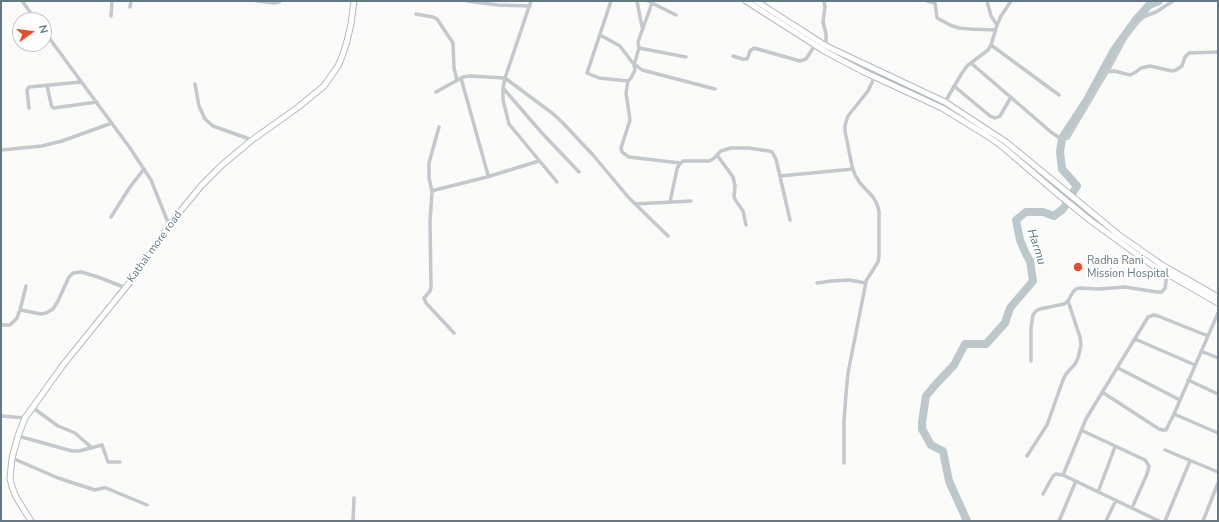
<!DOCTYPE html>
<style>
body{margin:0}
#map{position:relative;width:1219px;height:522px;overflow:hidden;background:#fafaf8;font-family:"Nunito Sans",sans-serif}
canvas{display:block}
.frame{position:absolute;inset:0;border:2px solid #647883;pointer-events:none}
.north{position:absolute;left:12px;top:12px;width:40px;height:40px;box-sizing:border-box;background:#fff;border:1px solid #c1c9cd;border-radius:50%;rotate:76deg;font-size:11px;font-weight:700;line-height:16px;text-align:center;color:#647883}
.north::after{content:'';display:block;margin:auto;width:14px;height:18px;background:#e74c2b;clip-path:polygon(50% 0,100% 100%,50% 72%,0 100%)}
</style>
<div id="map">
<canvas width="1219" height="522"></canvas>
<div class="frame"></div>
<div class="north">N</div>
</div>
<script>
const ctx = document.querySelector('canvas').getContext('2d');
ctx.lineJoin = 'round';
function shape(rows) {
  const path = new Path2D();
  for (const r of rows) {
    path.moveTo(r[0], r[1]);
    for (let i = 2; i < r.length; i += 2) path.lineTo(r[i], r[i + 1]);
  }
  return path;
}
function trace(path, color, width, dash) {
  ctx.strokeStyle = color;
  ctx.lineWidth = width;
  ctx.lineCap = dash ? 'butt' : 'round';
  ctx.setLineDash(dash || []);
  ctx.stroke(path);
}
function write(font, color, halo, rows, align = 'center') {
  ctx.font = font + ' "Nunito Sans",sans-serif';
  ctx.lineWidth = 4;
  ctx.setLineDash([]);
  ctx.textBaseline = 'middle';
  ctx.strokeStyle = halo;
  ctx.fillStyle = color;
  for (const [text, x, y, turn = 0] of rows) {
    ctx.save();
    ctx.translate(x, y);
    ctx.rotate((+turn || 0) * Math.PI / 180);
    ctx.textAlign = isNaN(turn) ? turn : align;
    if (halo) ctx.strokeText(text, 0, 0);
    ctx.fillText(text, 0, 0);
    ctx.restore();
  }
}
trace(shape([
 [967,521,949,481,943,451,931,445,922,429,922,422,926,396,937,383,954,365,965,344,986,344,1005,323,1010,308,1033,281,1030,261,1026,254,1020,240,1016,220,1026,212,1043,212,1054,216,1063,209,1077,186,1062,169,1060,152,1062,138,1087,100,1114,50,1135,21,1149,5,1159,1]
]), '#bbc7cb', 8);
const secondary = shape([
 [746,1,826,52,862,71,942,108,986,135,1003,147,1059,195,1091,221,1131,250,1152,265,1218,303],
 [756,1,826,46,945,102,977,123,1006,142,1119,235,1162,265,1218,297],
 [31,521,16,497,12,487,10,478,12,458,18,436,25,418,63,365,139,271,169,225,201,186,222,165,252,140,297,108,324,86,338,66,343,54,347,41,351,24,354,1]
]);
trace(secondary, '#b3babf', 7);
trace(shape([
 [22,1,36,20],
 [257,1,274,3,279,2,280,1],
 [467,1,498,5,530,6],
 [531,1,505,78,503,88,503,100,509,124,557,182],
 [611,1,587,73,599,78,628,81],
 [637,1,642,27],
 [648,1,676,15],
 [824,1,825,7,823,22,826,34,826,46],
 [927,1,935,3,937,18,950,25,959,28,970,29,995,30],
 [987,1,991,16,997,25],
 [652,3,638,42,639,48,686,57],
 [130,7,131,1],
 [416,14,433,17,437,19,453,43,454,68,457,80],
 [111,16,112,1],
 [44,31,130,148,151,180,169,225],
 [600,35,620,46,632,62,642,70,715,89],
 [991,45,1059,95],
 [639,48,634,65,635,70,631,78,628,81,626,93,630,120,621,148,622,152,629,157,680,163],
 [733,56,742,59,747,59,748,57,750,51,754,48,800,61,806,59,815,45],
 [971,63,1051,132,1058,137,1063,139,1068,138,1107,72,1114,71,1130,75,1136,72,1141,68,1150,66,1172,71,1176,70,1182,66,1185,57,1189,53,1218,52],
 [1108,71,1125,39,1138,22,1145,16,1156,12,1173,1],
 [195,84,199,106,205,119,213,126,252,140],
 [47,85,51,104,52,107,54,108,97,102],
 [954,86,990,116,995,118,1000,116,1011,97],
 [503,88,541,132,579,172],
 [436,92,463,77,470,76,505,78,552,113,562,122,593,155,629,198,668,236],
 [945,102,962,73,967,66,988,50,991,45,997,25,1001,16,1011,1],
 [29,108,27,90,29,87,81,82],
 [1,150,42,146,62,141,112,123],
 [717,155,733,177,735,186,734,197,736,201,743,211,746,225],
 [780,176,853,169],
 [487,177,539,161],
 [432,192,429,178,429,163,439,127],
 [670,202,677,169,679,165,683,161,709,161,713,159,721,151,731,148,748,148,769,151,772,152,776,159,790,220],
 [635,204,691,201],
 [111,217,130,187,144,169],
 [817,283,831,281,849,280,866,283],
 [20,310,26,286],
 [1,325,10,325,17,318,19,312,21,310,41,314,46,313,53,309,58,301,69,277,73,273,81,272,98,277,126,288],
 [454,333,426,303,424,298,430,291,431,287,430,221,432,192,435,190,487,177,488,175,461,78],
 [1135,339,1195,365],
 [1201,351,1218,358],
 [1031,361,1031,328,1033,315,1036,311,1040,309,1064,304,1068,301,1073,292,1076,289,1080,288,1099,289,1125,287,1157,292,1162,292,1165,288,1167,274],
 [1118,368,1180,400],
 [1188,380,1218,394],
 [1102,392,1159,429,1163,430,1166,430,1174,414,1218,313],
 [32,407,58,426,75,433,92,448],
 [1174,414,1218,433],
 [1,416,25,418],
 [1081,430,1145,460,1149,466,1147,474,1132,508],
 [18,436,72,451,79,451,102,445,108,462,120,462],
 [1165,450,1218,472],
 [1027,456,1047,425,1063,380,1066,374,1075,364,1078,358,1081,345,1080,337,1068,301],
 [12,458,58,478,95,490,103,488,106,488,147,505],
 [844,463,844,420,846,394,848,373,865,287,866,281,878,262,879,256,879,211,877,204,873,197,860,183,855,175,852,166,845,131,845,125,848,116,868,91,875,76],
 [1063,475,1086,419,1148,317,1154,315,1158,316,1208,336],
 [1098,492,1115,447],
 [1043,494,1053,476,1056,474,1063,475,1159,521],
 [353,521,354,498],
 [1059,521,1076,481],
 [1106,521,1116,500],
 [1165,521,1190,461],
 [1203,521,1218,483]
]), '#c3c8cc', 3.5);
trace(secondary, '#fff', 5);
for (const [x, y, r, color] of [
 [1078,267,5,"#e74c2b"]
]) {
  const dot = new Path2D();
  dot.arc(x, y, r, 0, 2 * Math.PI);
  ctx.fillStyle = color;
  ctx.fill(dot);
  trace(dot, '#fff', 1.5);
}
write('11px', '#647883', '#fff', [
 ["Kathal more road",155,247,-54]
]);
write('11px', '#647883', '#fff', [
 ["Radha Rani",1087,261],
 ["Mission Hospital",1087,274]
], 'left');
write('italic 12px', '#5f767d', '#fff', [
 ["Harmu",1036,247,72]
]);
</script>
